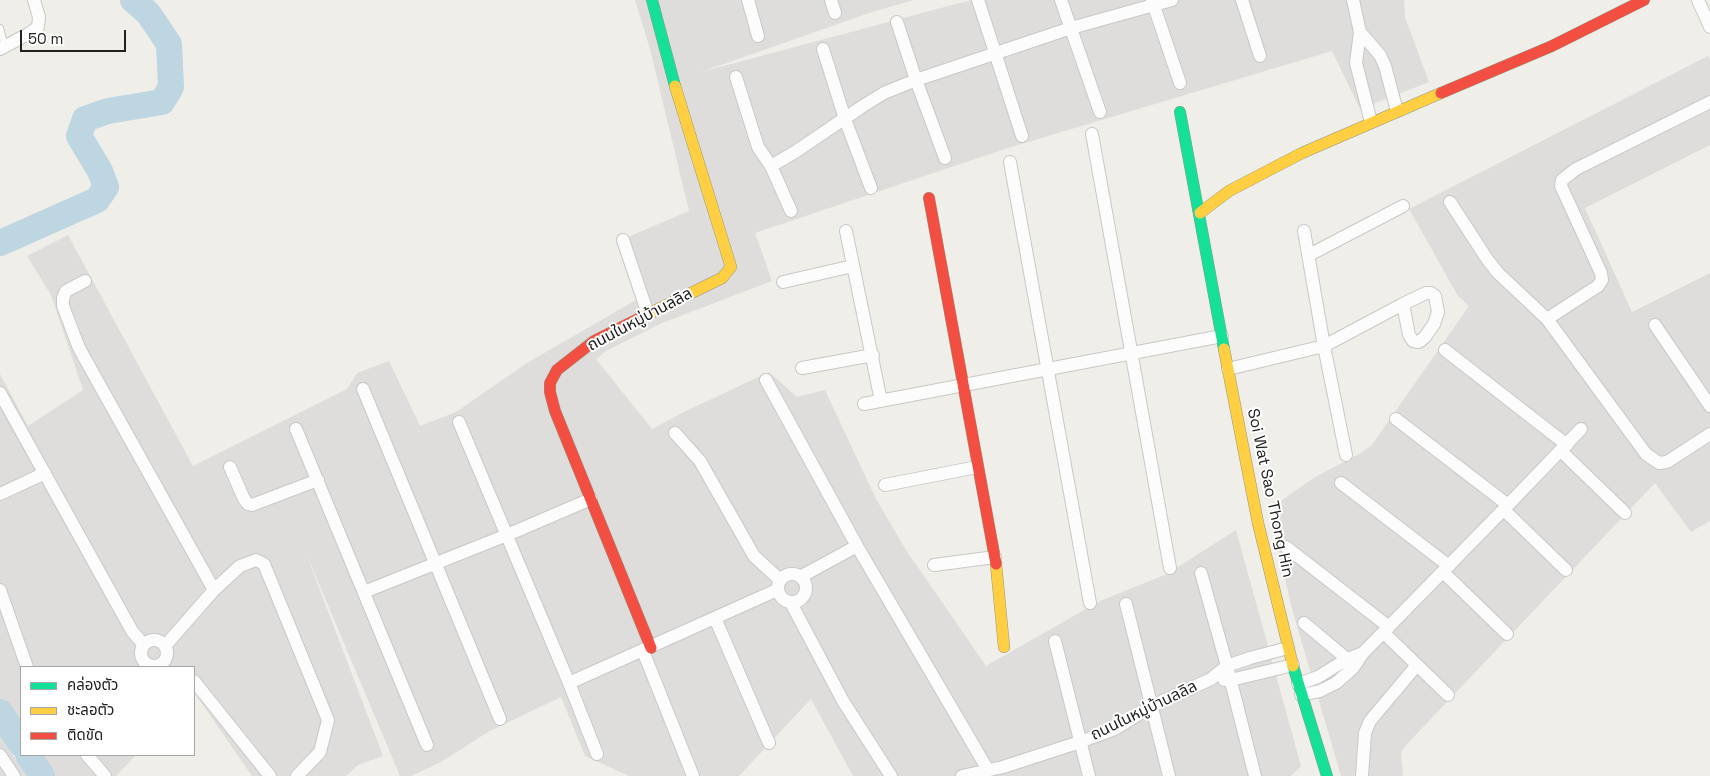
<!DOCTYPE html>
<meta charset="utf-8">
<style>
body{margin:0}
#map{position:relative;width:1710px;height:776px;overflow:hidden;background:#efeee9;font-family:"Space Grotesk","Noto Sans Thai",sans-serif}
canvas{display:block}
.legend{position:absolute;left:20px;top:666px;width:175px;height:90px;box-sizing:border-box;background:#fff;border:1px solid #a6a6a6;margin:0;padding:6px 9px;list-style:none;font-size:15px;color:#212121}
.legend li{display:flex;align-items:center;gap:10px;height:25px}
.legend b{width:25px;border:1px solid #a6a6a6}
.scale{position:absolute;left:20px;top:30px;width:106px;height:22px;box-sizing:border-box;border:2px solid #212121;border-top:0;padding-left:6px;font-size:15px;line-height:18px;white-space:nowrap;color:#212121;-webkit-text-stroke:4px #fff;paint-order:stroke}
</style>
<div id="map">
<canvas width="1710" height="776"></canvas>
<ul class="legend">
<li><b style="height:6px;background:#16e098"></b>คล่องตัว</li>
<li><b style="height:6px;background:#ffcf43"></b>ชะลอตัว</li>
<li><b style="height:6px;background:#f24e42"></b>ติดขัด</li>
</ul>
<div class="scale">50 m</div>
</div>
<script>
const ctx = document.querySelector('canvas').getContext('2d');
ctx.lineJoin = 'round';
function fill(path, color) {
  ctx.fillStyle = color;
  ctx.fill(path, 'evenodd');
}
function shape(rows) {
  const path = new Path2D();
  for (const r of rows) {
    if (r.length === 3) {
      path.moveTo(r[0] + r[2], r[1]);
      path.arc(r[0], r[1], r[2], 0, 2 * Math.PI);
      continue;
    }
    path.moveTo(r[0], r[1]);
    for (let i = 2; i < r.length; i += 2) path.lineTo(r[i], r[i + 1]);
  }
  return path;
}
function trace(path, color, width, dash) {
  ctx.strokeStyle = color;
  ctx.lineWidth = width;
  ctx.lineCap = dash ? 'butt' : 'round';
  ctx.setLineDash(dash || []);
  ctx.stroke(path);
}
function write(font, color, halo, rows, align = 'center') {
  ctx.font = font + ' "Space Grotesk","Noto Sans Thai",sans-serif';
  ctx.lineWidth = 4;
  ctx.setLineDash([]);
  ctx.textBaseline = 'middle';
  ctx.strokeStyle = halo;
  ctx.fillStyle = color;
  for (const [text, x, y, turn = 0] of rows) {
    ctx.save();
    ctx.translate(x, y);
    ctx.rotate((+turn || 0) * Math.PI / 180);
    ctx.textAlign = isNaN(turn) ? turn : align;
    if (halo) ctx.strokeText(text, 0, 0);
    ctx.fillText(text, 0, 0);
    ctx.restore();
  }
}
fill(shape([
 [635,0,914,0,875,11,701,72,971,0,1404,0,1405,17,1429,82,1360,109,1332,51,1008,148,755,233,772,281,662,323,606,351,596,359,652,429,686,411,769,372,797,397,825,390,876,499,906,550,986,666,1100,601,1167,574,1236,530,1301,766,1291,776,853,776,811,699,739,776,629,776,585,756,561,697,488,732,441,762,411,776,400,776,306,553,383,756,358,765,346,776,252,776,196,695,194,696,194,667,21,667,21,732,0,699,0,374,28,426,83,390,51,295,27,256,68,235,193,466,347,389,357,373,389,361,420,426,456,412,527,363,636,300,616,242,689,211,650,49],
 [1708,56,1710,59,1710,145,1585,208,1632,312,1710,273,1710,521,1691,532,1655,483,1406,745,1401,753,1403,776,1341,776,1292,609,1272,522,1282,500,1317,476,1359,454,1371,446,1469,306,1458,296,1409,209],
 [0,735,26,776,0,776],
 [36,755,136,755,116,776,51,776]
]), '#dedddb');
trace(shape([
 [0,243,97,200,106,187,100,171,79,136,85,119,108,111,162,102,171,87,169,44,148,13,133,0],
 [0,712,21,744],
 [28,755,42,776]
]), '#bdd6e1', 26);
const lane = shape([
 [0,28,5,47]
]);
const street = shape([
 [748,0,758,36],
 [831,0,835,13],
 [978,0,1022,136],
 [1061,0,1100,112],
 [1152,0,1180,83],
 [1242,0,1260,56],
 [1353,0,1360,32,1356,63,1371,122],
 [1698,0,1710,27],
 [897,22,916,80,945,158],
 [1360,32,1380,55,1385,66,1397,111],
 [0,49,30,33,38,27,39,17,34,0],
 [823,49,845,119,871,188],
 [736,77,758,147,771,166,791,211],
 [1092,134,1170,568],
 [1010,162,1090,603],
 [771,166,795,152,863,106,884,93,916,80,1071,28,1172,0],
 [1450,202,1487,259,1498,273,1547,319,1646,454,1659,463,1667,462,1710,434],
 [846,231,881,401],
 [1304,231,1324,346,1346,455],
 [623,240,648,314],
 [1309,255,1403,206],
 [85,281,66,291,63,298,63,306,79,348,214,590],
 [783,282,853,266],
 [1547,319,1598,286,1602,280,1601,273,1561,186,1562,180,1576,169,1710,102],
 [1655,325,1710,406],
 [1445,350,1567,445],
 [802,368,873,355],
 [1228,369,1324,346,1403,304,1426,293,1431,293,1435,296,1438,312,1434,324,1425,337,1419,342,1413,341,1409,335,1403,304],
 [766,380,857,546,988,770],
 [363,389,500,719],
 [0,393,132,631,144,645],
 [864,404,1222,336],
 [1396,419,1508,505],
 [459,422,569,683,597,754],
 [296,429,427,745],
 [675,433,700,461,754,556,780,580],
 [1561,451,1625,513],
 [230,467,244,499,248,504,252,505,318,480],
 [1341,483,1449,566],
 [885,485,977,467],
 [0,494,45,473],
 [1504,510,1566,570],
 [1286,547,1389,627],
 [934,565,995,557],
 [1443,572,1507,634],
 [1201,573,1227,666,1255,776],
 [792,588,14],
 [800,577,857,546],
 [0,590,27,667],
 [364,592,507,535,591,499],
 [791,603,843,701,891,776],
 [1126,604,1169,776],
 [715,618,769,743],
 [1304,623,1347,659,1352,666],
 [1384,633,1448,695],
 [154,653,13],
 [1055,641,1089,776],
 [165,646,214,590,240,566,256,560,264,564,328,720,320,752,297,776],
 [643,651,693,776],
 [1224,680,1231,680,1293,665],
 [194,681,270,776],
 [569,683,777,590],
 [1298,684,1318,677,1347,659,1363,653],
 [1301,695,1320,691,1336,683,1353,668,1363,653,1508,505,1581,429],
 [0,755,14,776],
 [87,755,105,776],
 [962,776,1003,767,1080,742,1115,729,1152,706,1211,679,1227,666,1250,658,1288,648],
 [1362,776,1365,733,1370,721,1417,665]
]);
const fast = shape([
 [652,0,675,86],
 [1180,112,1224,349],
 [1293,666,1327,776]
]);
const slow = shape([
 [1200,213,1229,191,1302,153,1441,93],
 [638,319,722,278,731,267,675,86],
 [1224,349,1258,523,1293,666],
 [996,564,1004,647]
]);
const jam = shape([
 [1441,93,1552,46,1644,0],
 [929,198,996,564],
 [638,319,594,341,557,370,550,383,550,392,555,411,651,648]
]);
trace(lane, '#c8c8c5', 8);
trace(street, '#c8c8c5', 14);
trace(fast, '#959980', 12);
trace(slow, '#959980', 12);
trace(jam, '#959980', 12);
trace(lane, '#fdfcfc', 6);
trace(street, '#fdfcfc', 12);
trace(fast, '#16e098', 11);
trace(slow, '#ffcf43', 11);
trace(jam, '#f24e42', 11);
write('16px', '#212121', '#fff', [
 ["ถนนในหมู่บ้านลลิล",640,320,-28],
 ["Soi Wat Sao Thong Hin",1270,493,78],
 ["ถนนในหมู่บ้านลลิล",1144,711,-26]
]);
</script>
